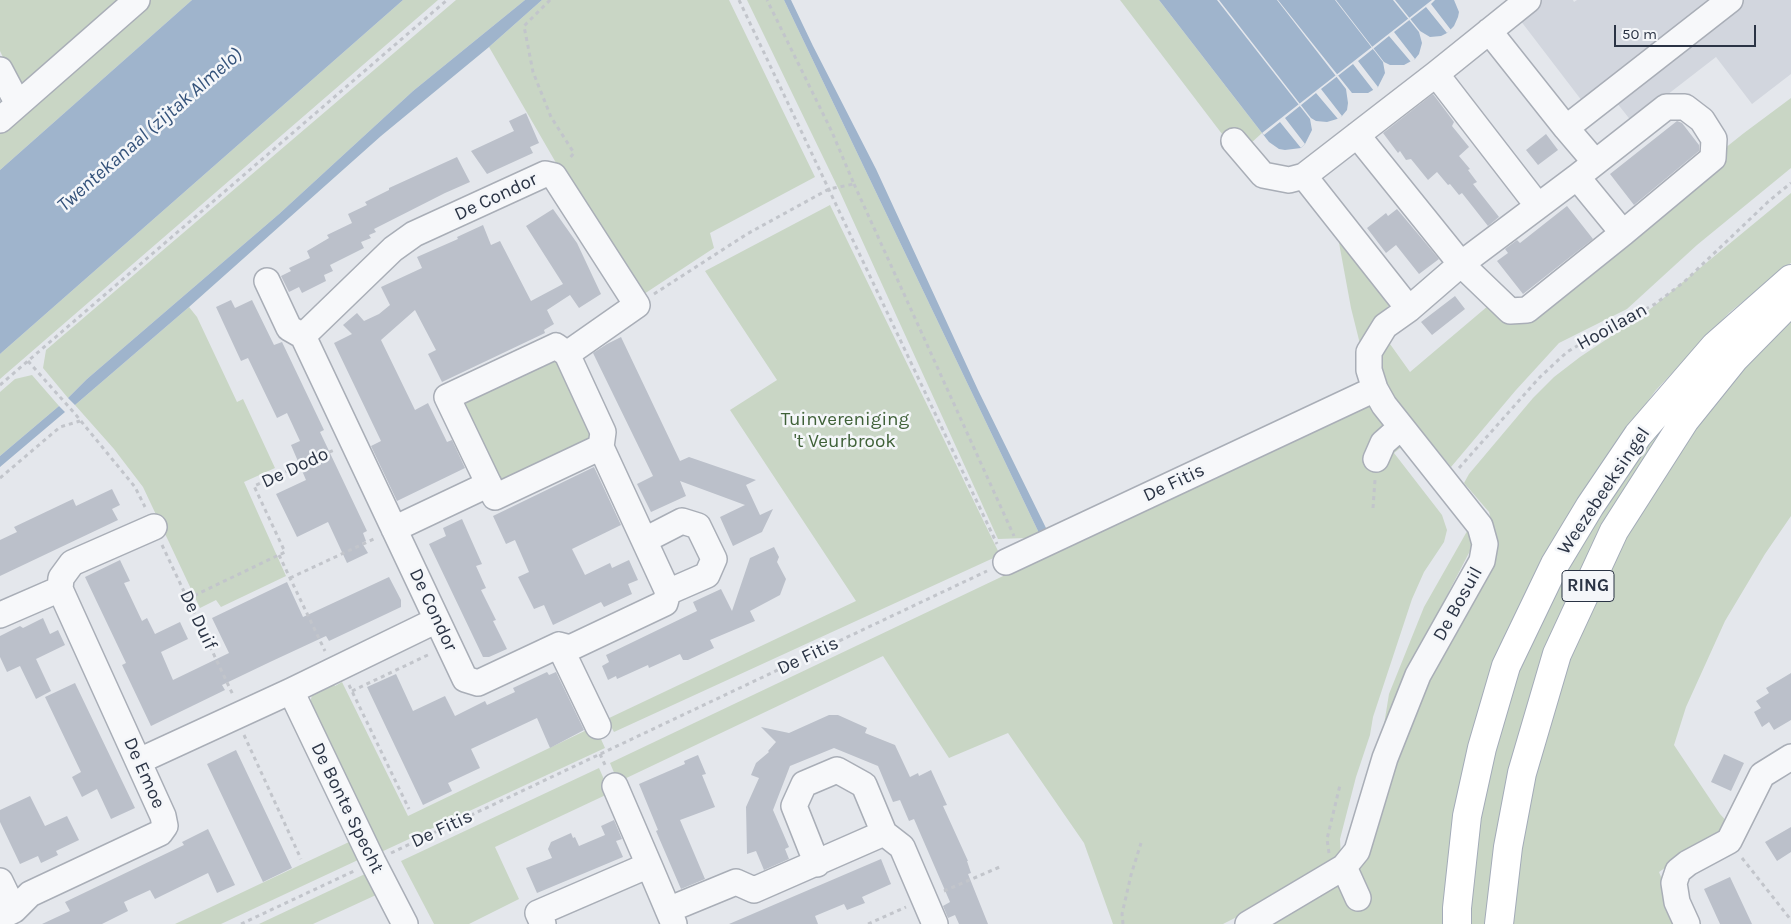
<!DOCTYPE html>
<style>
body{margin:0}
#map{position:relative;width:1791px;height:924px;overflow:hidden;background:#e4e7ec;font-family:Karla,sans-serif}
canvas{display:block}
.scale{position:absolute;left:1614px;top:25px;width:142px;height:22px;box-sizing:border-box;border:2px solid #2b3445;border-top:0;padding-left:6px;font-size:15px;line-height:18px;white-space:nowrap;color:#2b3445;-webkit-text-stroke:4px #f4f6f9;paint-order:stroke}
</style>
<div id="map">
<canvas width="1791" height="924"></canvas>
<div class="scale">50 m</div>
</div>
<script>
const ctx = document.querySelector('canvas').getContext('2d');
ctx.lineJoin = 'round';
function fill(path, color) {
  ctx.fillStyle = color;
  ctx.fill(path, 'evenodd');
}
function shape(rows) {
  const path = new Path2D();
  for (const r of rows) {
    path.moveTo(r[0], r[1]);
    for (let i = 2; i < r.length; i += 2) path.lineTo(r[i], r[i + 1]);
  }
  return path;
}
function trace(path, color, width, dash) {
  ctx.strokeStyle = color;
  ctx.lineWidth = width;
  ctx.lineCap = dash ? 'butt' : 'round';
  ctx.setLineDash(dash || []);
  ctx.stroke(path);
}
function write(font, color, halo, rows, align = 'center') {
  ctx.font = font + ' Karla,sans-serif';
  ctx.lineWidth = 5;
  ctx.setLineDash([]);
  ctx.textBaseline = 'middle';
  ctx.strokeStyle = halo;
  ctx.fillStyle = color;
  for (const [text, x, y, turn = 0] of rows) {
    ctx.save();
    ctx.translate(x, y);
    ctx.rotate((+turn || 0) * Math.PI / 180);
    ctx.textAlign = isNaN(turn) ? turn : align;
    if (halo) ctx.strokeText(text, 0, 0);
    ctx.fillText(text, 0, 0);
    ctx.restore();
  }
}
fill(shape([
 [1538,0,1573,0,1574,2,1577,0,1791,0,1791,74,1752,104,1716,57,1632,122,1613,98,1592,114,1517,16]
]), '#d2d6de');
fill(shape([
 [0,0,120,0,18,89,0,51],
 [149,0,192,0,0,170,0,132],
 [403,0,438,0,0,379,0,354],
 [456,0,525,0,413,91,279,214,87,379,68,398,43,368,46,350],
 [542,0,729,0,815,177,710,233,714,248,644,294,559,168,489,47],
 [747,0,784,0,1039,533,1027,538,998,539,840,192],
 [1120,0,1159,0,1262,133,1238,155],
 [1791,98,1791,168,1697,245,1627,309,1559,343,1516,390,1451,467,1394,397,1384,382,1381,368,1382,348,1385,337,1410,372,1495,300,1512,318,1744,133],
 [1791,193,1791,263,1730,312,1656,390,1631,424,1520,612,1445,924,1260,924,1363,863,1399,743,1496,539,1489,512,1464,483,1469,474,1533,398,1554,377,1580,357,1643,315],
 [830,205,1000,555,614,732,607,719,856,601,730,410,777,380,705,271],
 [1337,232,1390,293,1389,305,1380,317,1361,348,1351,308],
 [189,307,197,317,237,402,243,399,275,468,244,482,286,576,221,607,216,600,200,608,143,487,114,449,75,405],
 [1791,311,1791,516,1765,554,1725,621,1686,707,1674,745,1720,814,1729,824,1659,872,1680,924,1510,924,1530,780,1562,666,1652,480],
 [557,352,598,436,498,490,454,399],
 [32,375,59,406,0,456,0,392,15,379],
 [1369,402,1405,444,1394,453,1442,515,1447,530,1444,542,1424,572,1412,599,1373,717,1370,735,1356,777,1340,839,1341,858,1330,870,1223,924,1113,924,1084,843,1008,733,949,758,883,656,618,782,610,763],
 [1664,411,1677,416,1608,521,1490,924,1468,924,1474,851,1490,757,1533,624],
 [1470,526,1473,534,1471,549,1430,628,1382,737,1389,694,1424,607],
 [332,681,335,686,342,682,408,816,595,726,605,748,379,853,309,707,312,695],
 [599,768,610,793,495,847,519,899,469,924,434,924,401,861],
 [349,842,358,860,221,924,175,924],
 [365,874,376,895,313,924,259,924]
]), '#c9d6c5');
fill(shape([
 [192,0,403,0,0,354,0,170],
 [525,0,542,0,489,47,381,136,189,307,75,405,68,398,87,379,279,214,413,91],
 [784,0,791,0,813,46,876,169,978,390,1046,528,1039,533],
 [1159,0,1217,0,1310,119,1312,130,1305,144,1301,148,1285,150,1279,149,1269,142],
 [1219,0,1277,0,1346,89,1348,103,1347,110,1342,116,1337,119,1327,122,1316,121,1311,118],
 [1278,0,1335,0,1383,62,1385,73,1378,87,1368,93,1352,93],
 [1336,0,1393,0,1419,32,1422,43,1419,54,1415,59,1404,65,1390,65,1384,62],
 [1395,0,1454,0,1459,12,1458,17,1454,26,1447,33,1441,36,1430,37,1420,31],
 [59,406,65,412,0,467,0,456]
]), '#9fb4cc');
fill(shape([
 [1432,0,1435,0,1431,4,1451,30,1447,33,1426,7,1394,32,1415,59,1411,62,1389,36,1358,61,1378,87,1374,91,1353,64,1321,89,1342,116,1338,119,1316,93,1285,118,1305,144,1301,148,1280,122,1264,135,1262,133]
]), '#e4e7ec');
fill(shape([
 [1433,94,1454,122,1452,126,1469,147,1459,156,1470,169,1468,170,1477,182,1473,184,1499,217,1488,226,1462,193,1459,195,1450,184,1448,185,1437,172,1428,180,1411,159,1406,160,1400,151,1398,153,1383,133],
 [526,113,539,143,530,147,533,153,487,174,471,151,514,131,509,121],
 [1677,121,1682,123,1699,145,1699,151,1634,205,1610,174],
 [1546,134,1558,150,1538,165,1526,150],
 [457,157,470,182,445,193,374,229,376,232,369,235,371,238,361,242,364,248,330,265,333,271,324,275,326,281,302,293,299,287,289,292,281,276,291,271,289,268,310,258,307,251,329,238,327,235,352,223,348,214,367,205,365,202,389,190,389,188],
 [1567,206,1593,239,1523,294,1497,261,1508,253,1505,249,1517,240,1520,243],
 [553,209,577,243,601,294,579,308,570,295,547,310,554,324,544,330,545,333,442,382,428,354,436,350,415,310,381,340,415,410,428,403,447,442,452,440,465,468,397,501,371,446,381,441,334,343,352,334,343,325,357,313,364,321,379,314,390,305,381,287,422,268,417,257,458,239,457,237,483,225,491,245,500,241,531,301,563,284,526,226],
 [1397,209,1439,259,1419,274,1396,245,1386,253,1367,228,1386,213,1388,216],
 [1455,296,1465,309,1432,335,1421,322],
 [231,300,235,308,252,300,274,345,282,342,324,430,320,432,367,531,363,533,366,541,362,543,368,553,347,563,328,522,297,537,276,494,306,480,291,445,300,441,287,413,277,418,248,358,241,361,216,307],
 [621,337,680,461,689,457,756,480,746,485,760,515,773,509,762,532,733,546,720,517,745,505,680,481,686,496,651,512,637,484,653,476,593,353,607,344],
 [594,467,621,525,572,549,585,575,610,563,612,568,629,560,638,580,628,584,632,594,604,607,601,602,553,625,544,605,534,609,518,577,529,572,515,540,506,544,493,516],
 [112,489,120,505,112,509,118,520,0,576,0,540,17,532,14,527,73,499,76,506],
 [462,519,482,564,476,566,486,588,481,590,496,620,493,621,507,649,489,657,483,657,429,544,446,536,443,528],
 [774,547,779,557,777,562,786,579,780,595,750,611,755,621,710,640,714,648,688,660,683,660,680,654,649,668,648,665,617,679,616,676,608,680,602,666,609,662,606,655,697,611,693,602,721,589,732,611,750,558],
 [120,560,130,581,124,583,142,621,147,618,155,634,180,622,188,639,161,652,173,680,229,653,212,618,287,582,303,617,389,577,401,600,401,607,329,641,326,636,270,662,222,685,225,690,151,726,122,665,126,663,85,577],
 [43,618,50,634,58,630,65,645,36,659,51,691,36,699,20,666,7,672,0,657,0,636,20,626,23,628],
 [547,672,549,675,556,672,584,730,550,748,537,718,471,749,480,768,448,783,452,791,423,805,367,687,396,674,413,711,445,696,455,716,485,701,487,705,515,692,513,688],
 [1791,673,1791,720,1774,730,1769,722,1762,727,1754,712,1761,708,1756,701,1769,693,1766,688],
 [75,683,135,808,111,819,97,789,82,797,72,777,81,772,45,697],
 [829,715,838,715,867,728,865,733,895,745,910,777,918,773,919,776,931,770,947,805,943,806,968,861,967,861,971,873,968,874,988,924,959,924,955,915,948,918,943,906,950,902,914,819,909,821,900,800,893,802,878,766,834,748,790,766,773,810,789,847,785,849,789,859,764,870,756,851,747,854,746,807,759,778,751,775,756,763,769,752,768,751,776,742,761,727,789,733],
 [236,750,292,868,263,882,207,764],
 [1724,754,1744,763,1731,791,1711,782],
 [698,755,706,774,702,775,715,807,680,820,705,879,681,889,656,831,658,830,639,784,685,764,684,761],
 [30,796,45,826,67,816,79,840,56,851,58,855,41,863,38,856,20,864,0,822,0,810],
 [614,820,622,839,616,841,623,857,537,893,526,868,552,858,548,849,551,842,571,833,573,838,575,837,579,846,605,835,601,826],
 [1791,827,1791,852,1777,861,1765,842],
 [208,829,235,885,217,893,208,873,155,899,150,890,124,902,128,911,102,924,42,924,70,911,65,902,184,845,182,842],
 [881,859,891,884,862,897,865,903,847,910,844,904,815,916,818,924,729,924],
 [1730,877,1752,924,1720,924,1704,889]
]), '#bbc0ca');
const minor = shape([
 [1489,31,1566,128,1595,162],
 [0,70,18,104],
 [1436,74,1538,206],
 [0,120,137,0],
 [1566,128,1730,0],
 [1357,135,1461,264,1510,311,1527,310,1623,233,1713,158,1714,139,1702,120,1685,107,1666,107,1577,177],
 [1234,141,1263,175,1289,180,1304,176,1436,74,1528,0],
 [1304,176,1409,309],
 [267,281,289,328,303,336,465,679,478,683,559,645,570,648,665,603,668,592,601,447,603,432,567,354,637,305,554,176,545,174,414,234,393,249,303,336],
 [567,354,556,346,447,397,495,497,601,447],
 [1376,459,1383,443,1401,427],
 [394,529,489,484],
 [645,540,682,521,698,526,714,559,707,575,668,592],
 [1006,562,1375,389],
 [0,615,60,589],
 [559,645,598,726],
 [291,691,373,862,405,924],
 [139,761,291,691,437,620],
 [615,786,649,865],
 [817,864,794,806,804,784,837,770,864,785,884,833,902,847,935,924],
 [1344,867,1358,898],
 [0,881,14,910],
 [668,910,736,882,754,890,884,833],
 [0,917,14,910,30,894,160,833,165,826,163,816,60,589,61,578,72,563,154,527],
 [543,924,538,913,649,865,674,924],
 [1248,924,1344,867,1357,851,1385,758,1418,675,1482,561,1485,544,1480,526,1384,405,1375,389,1369,370,1369,352,1385,326,1409,309,1461,264,1577,177,1623,233],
 [1687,924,1677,902,1674,883,1678,871,1688,863,1729,841,1762,775,1791,757]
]);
const major = shape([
 [1457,924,1457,908,1467,816,1482,748,1506,666,1555,564,1590,506,1638,435,1715,346,1791,279],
 [1499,924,1508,847,1522,773,1557,654,1614,531,1685,420,1734,359,1791,301]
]);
trace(minor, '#a9aeb7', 28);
trace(major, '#a3abb8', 30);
trace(shape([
 [550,0,524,26,533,72,551,117,574,153,568,160],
 [739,0,997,544],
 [854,184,1014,536],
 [654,294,747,234,829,189,854,184,832,132,767,0],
 [28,361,76,415,135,487,145,507],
 [0,385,447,0],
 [1459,468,1540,377,1567,352,1589,339,1655,304,1684,282,1770,200,1791,183],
 [0,478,60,427,80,421],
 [1373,508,1375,480],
 [162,545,233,695],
 [279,555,325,651],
 [290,578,376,538],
 [187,599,285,552,254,486,334,450],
 [349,685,409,809],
 [352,691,430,654],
 [244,735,301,859],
 [600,754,606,767],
 [391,853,987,571],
 [1329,853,1327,839,1340,785],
 [1742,858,1791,920],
 [944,891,1002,866],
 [241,924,354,871],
 [868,924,906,907],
 [1123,924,1122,914,1131,875,1141,843]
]), '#c2c5cb', 3, [4, 4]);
trace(minor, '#f7f8fa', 25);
trace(major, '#fff', 28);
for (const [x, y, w] of [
 [1588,586,52]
]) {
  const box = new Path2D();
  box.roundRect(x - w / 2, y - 15.5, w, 31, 4);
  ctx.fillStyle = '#f4f6f9';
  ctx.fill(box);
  trace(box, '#2b3445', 1);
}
write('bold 18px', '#2b3445', null, [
 ["RING",1588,586]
]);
write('19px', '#2b3445', '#f4f6f9', [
 ["De Condor",496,197,-25],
 ["Hooilaan",1612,327,-29],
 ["De Dodo",295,468,-25],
 ["De Fitis",1174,483,-25],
 ["Weezebeeksingel",1604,491,-56],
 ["De Bosuil",1458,604,-61],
 ["De Condor",433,610,65],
 ["De Duif",198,620,65],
 ["De Fitis",808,656,-25],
 ["De Emoe",144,773,66],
 ["De Bonte Specht",347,808,64],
 ["De Fitis",442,829,-25]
]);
write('19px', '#3f6138', '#f4f6f9', [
 ["Tuinvereniging",845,420],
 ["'t Veurbrook",845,442]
]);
write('italic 20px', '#34527a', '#f4f6f9', [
 ["Twentekanaal (zijtak Almelo)",150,130,-41]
]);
</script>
